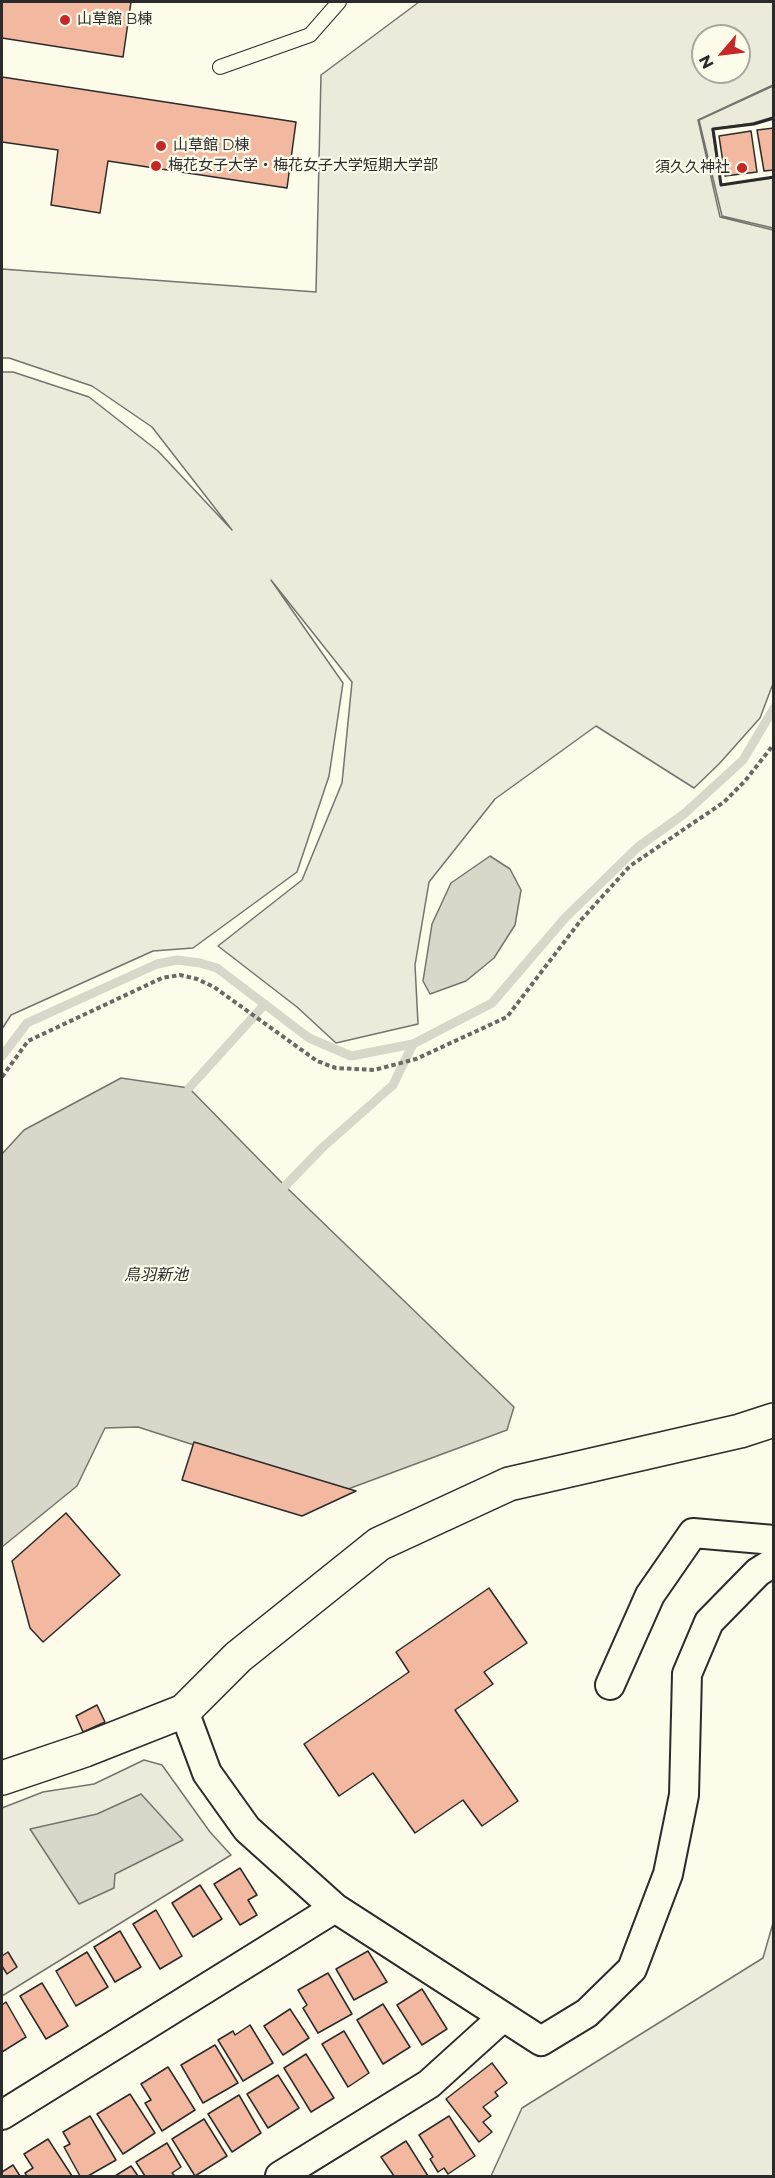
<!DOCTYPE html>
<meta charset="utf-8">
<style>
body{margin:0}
#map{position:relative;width:775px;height:2178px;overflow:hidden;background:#fdfbea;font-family:Montserrat,sans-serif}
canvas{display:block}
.frame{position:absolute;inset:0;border:3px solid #2b2b2b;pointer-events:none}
.north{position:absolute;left:691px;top:24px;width:60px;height:60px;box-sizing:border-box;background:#fdfbea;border:2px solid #a9a89e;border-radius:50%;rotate:242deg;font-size:16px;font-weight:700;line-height:24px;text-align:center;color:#2b2b2b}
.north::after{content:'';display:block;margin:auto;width:21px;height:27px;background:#c62828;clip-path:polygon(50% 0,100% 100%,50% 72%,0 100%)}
</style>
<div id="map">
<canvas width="775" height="2178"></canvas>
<div class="frame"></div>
<div class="north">N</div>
</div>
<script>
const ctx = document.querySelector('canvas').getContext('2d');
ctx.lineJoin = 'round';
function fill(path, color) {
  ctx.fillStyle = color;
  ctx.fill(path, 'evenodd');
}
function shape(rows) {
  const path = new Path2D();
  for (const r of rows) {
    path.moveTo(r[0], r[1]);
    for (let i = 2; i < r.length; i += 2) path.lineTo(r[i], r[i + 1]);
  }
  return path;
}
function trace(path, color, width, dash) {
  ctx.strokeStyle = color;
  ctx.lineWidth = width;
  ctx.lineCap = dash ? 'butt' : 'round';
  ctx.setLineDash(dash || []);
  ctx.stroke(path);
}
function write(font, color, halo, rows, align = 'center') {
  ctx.font = font + ' Montserrat,"Noto Sans JP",sans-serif';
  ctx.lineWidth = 4.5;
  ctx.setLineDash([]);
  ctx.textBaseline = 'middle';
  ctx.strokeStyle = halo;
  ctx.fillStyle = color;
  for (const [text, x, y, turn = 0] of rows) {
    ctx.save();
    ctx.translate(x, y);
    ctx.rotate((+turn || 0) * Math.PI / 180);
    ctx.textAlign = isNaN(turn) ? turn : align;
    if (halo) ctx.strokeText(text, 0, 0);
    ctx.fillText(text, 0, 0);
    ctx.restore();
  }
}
const green = shape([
 [419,2,773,2,773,85,698,120,720,217,773,230,774,681,760,718,719,764,694,788,596,726,495,799,429,882,415,965,418,1024,336,1043,297,1007,218,946,302,880,342,783,352,682,271,580,343,683,329,776,297,872,193,948,153,951,11,1015,2,1029,2,372,13,372,89,397,158,451,232,530,152,427,92,386,9,358,2,358,2,269,316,292,321,75,419,2],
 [703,36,739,36,739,72,703,72,703,36],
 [773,86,773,117,753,123,712,129,721,185,773,178,773,228,722,216,699,120,773,86],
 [144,1760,162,1765,210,1832,231,1855,2,1996,2,1808,43,1792,94,1784,144,1760],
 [773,1923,773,2176,491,2176,522,2108,763,1958,773,1923]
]);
fill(green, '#ecebdb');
trace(green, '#74746e', 1.5);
const water = shape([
 [490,856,510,869,521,890,515,925,494,958,466,981,430,994,423,981,432,924,451,883,490,856],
 [121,1078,189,1088,285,1186,514,1407,507,1430,340,1492,138,1427,105,1428,77,1486,2,1547,2,1154,24,1130,121,1078],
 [141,1794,183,1840,115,1874,114,1888,79,1904,30,1829,97,1814,141,1794]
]);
fill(water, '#d8d7c9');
trace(water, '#74746e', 1.5);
trace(shape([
 [2,1056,27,1023,157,964,177,960,200,963,217,968,309,1038,351,1056,413,1044,492,1003,565,918,638,847,684,814,743,760,774,708],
 [189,1088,265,1004],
 [285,1186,322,1148,393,1085,413,1044]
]), '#d8d7c9', 9);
const building = shape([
 [2,2,131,2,123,57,2,38,2,2],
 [2,77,296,122,287,188,108,161,100,213,51,205,58,150,2,142,2,77],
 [774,128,774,170,764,171,757,130,774,128],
 [751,131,757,172,725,176,719,136,751,131],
 [194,1442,356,1491,302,1516,182,1480,194,1442],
 [66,1513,120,1575,43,1642,30,1628,12,1561,66,1513],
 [489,1588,527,1643,484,1672,493,1684,455,1710,518,1801,482,1826,463,1800,415,1833,373,1773,339,1796,304,1744,409,1672,396,1652,489,1588],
 [97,1705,105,1722,83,1732,76,1716,97,1705],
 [240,1868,257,1895,248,1900,257,1915,240,1925,214,1884,240,1868],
 [200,1885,222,1919,193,1937,172,1903,200,1885],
 [156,1910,182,1956,160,1969,133,1924,156,1910],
 [120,1931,141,1967,115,1982,94,1947,120,1931],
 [368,1951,387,1982,354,2000,336,1969,368,1951],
 [8,1952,17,1967,7,1974,2,1966,2,1956,8,1952],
 [87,1952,108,1987,76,2006,56,1971,87,1952],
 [328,1973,352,2014,318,2033,303,2008,307,2005,298,1990,328,1973],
 [42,1983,68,2026,46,2039,20,1996,42,1983],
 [422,1989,447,2029,422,2045,397,2005,422,1989],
 [6,2002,26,2037,2,2052,2,2005,6,2002],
 [383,2004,410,2047,383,2064,357,2020,383,2004],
 [290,2009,309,2038,283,2055,264,2026,290,2009],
 [250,2025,273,2063,243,2081,218,2040,233,2031,235,2035,250,2025],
 [344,2031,369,2073,348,2087,322,2044,344,2031],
 [215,2045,238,2083,203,2103,181,2065,215,2045],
 [306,2054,334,2098,311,2112,284,2068,306,2054],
 [492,2063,507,2083,495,2092,498,2096,483,2107,491,2116,483,2122,492,2132,479,2142,446,2099,492,2063],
 [168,2067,195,2110,162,2131,145,2103,151,2100,141,2084,168,2067],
 [278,2075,299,2108,268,2128,247,2094,278,2075],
 [130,2094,155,2133,123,2154,97,2114,130,2094],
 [239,2095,261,2133,232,2152,208,2114,239,2095],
 [90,2116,116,2160,88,2176,80,2176,64,2147,70,2144,63,2132,90,2116],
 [449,2116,475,2156,448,2174,444,2168,438,2172,430,2159,433,2157,419,2135,449,2116],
 [204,2119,227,2156,195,2176,172,2139,204,2119],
 [48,2139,72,2176,27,2176,25,2173,33,2168,24,2154,48,2139],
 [406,2141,428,2176,394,2176,381,2157,406,2141],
 [167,2143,181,2167,172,2173,175,2176,145,2176,136,2162,167,2143],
 [13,2165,20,2176,2,2176,2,2172,13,2165],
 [131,2166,138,2176,115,2176,131,2166]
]);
fill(building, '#f2b8a0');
trace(building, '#2b2b2b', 1.5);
const service = shape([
 [220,67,310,35,339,2]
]);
const minor = shape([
 [610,1685,650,1595,693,1533,774,1540],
 [184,1711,207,1773,247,1829,335,1908,541,2041,587,2013,632,1969,668,1874,684,1795,687,1674,709,1622,758,1572,774,1562],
 [2,2115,335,1908],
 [280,2176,429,2084,503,2017]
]);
const tertiary = shape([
 [2,1778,85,1750,184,1711,238,1657,379,1544,509,1484,740,1431,774,1420]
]);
trace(service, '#2b2b2b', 16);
trace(minor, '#2b2b2b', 32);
trace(tertiary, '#2b2b2b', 36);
trace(shape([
 [2,1077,28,1041,162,978,180,975,197,979,214,987,317,1061,336,1068,374,1070,416,1059,507,1017,581,920,630,866,724,802,745,781,774,744]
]), '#6a6964', 4, [4.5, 3]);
trace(service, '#fdfbea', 14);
trace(minor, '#fdfbea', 28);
trace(tertiary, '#fdfbea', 33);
trace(shape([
 [774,118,754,124,713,129,721,185,774,177]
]), '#2b2b2b', 3);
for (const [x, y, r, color] of [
 [65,20,6,"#c62828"],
 [161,146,6,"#c62828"],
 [156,166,6,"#c62828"],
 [742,168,6,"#c62828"]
]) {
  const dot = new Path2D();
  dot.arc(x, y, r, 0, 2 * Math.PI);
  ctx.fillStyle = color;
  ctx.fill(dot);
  trace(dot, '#fdfbea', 2);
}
write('15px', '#2b2b2b', '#fdfbea', [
 ["山草館 B棟",77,20],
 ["山草館 D棟",173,146],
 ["梅花女子大学・梅花女子大学短期大学部",168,166],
 ["須久久神社",730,168,"right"]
], 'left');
write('italic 16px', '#2b2b2b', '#fdfbea', [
 ["鳥羽新池",156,1275]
]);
</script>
